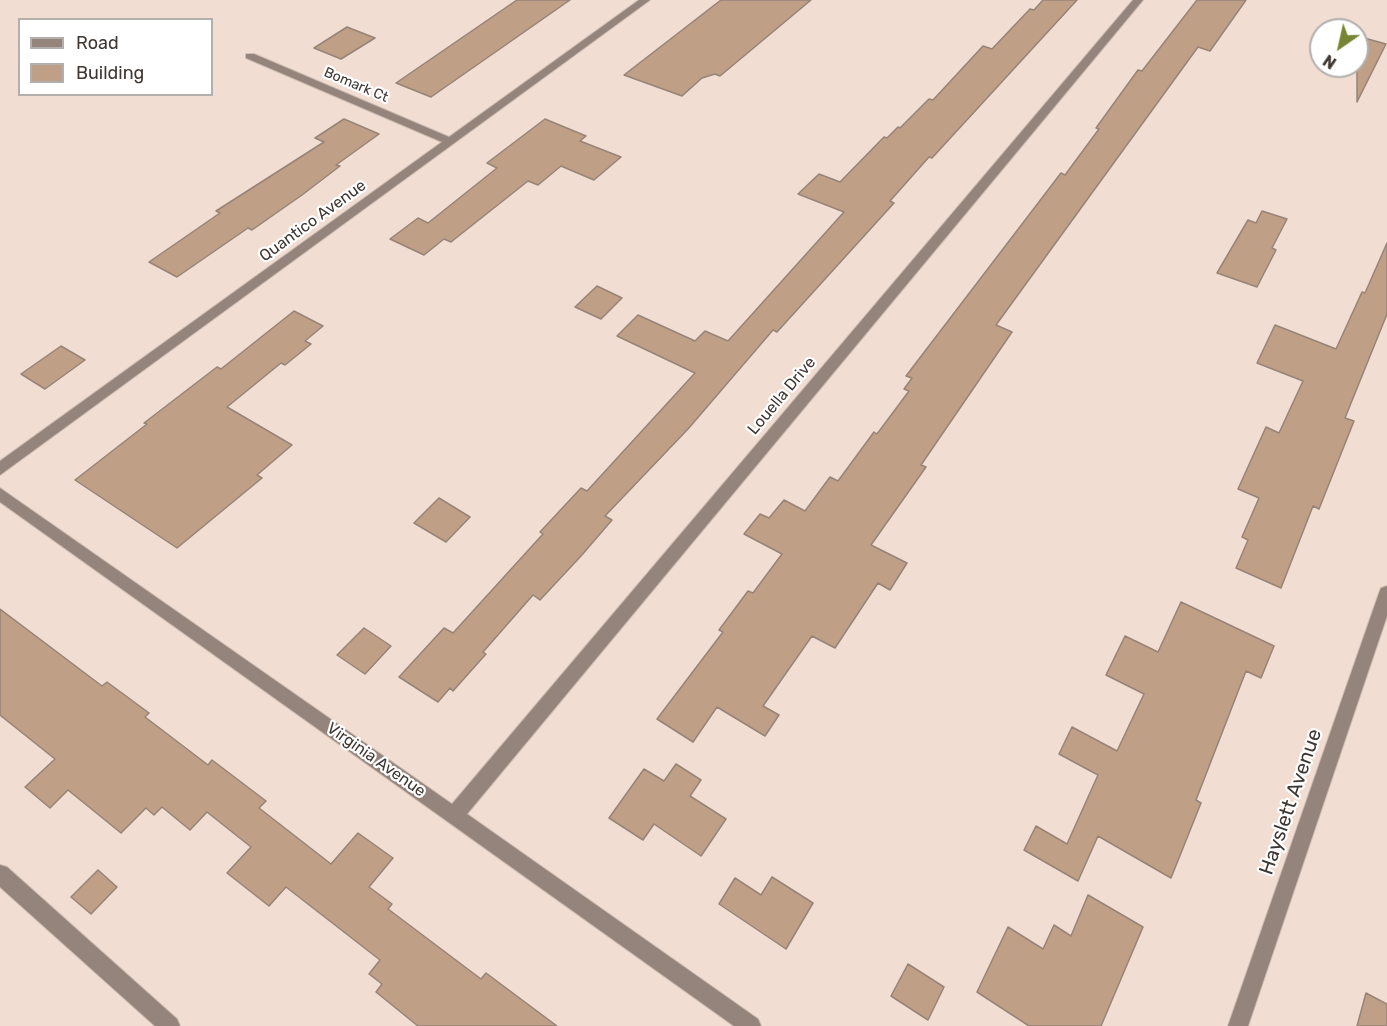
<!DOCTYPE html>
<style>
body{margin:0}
#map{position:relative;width:1387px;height:1026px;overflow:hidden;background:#f1ddd1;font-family:Rubik,sans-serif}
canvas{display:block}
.legend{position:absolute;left:18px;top:18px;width:195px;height:78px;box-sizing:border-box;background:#fff;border:2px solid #b2afad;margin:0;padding:8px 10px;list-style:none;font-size:18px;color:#3f3732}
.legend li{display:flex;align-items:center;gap:12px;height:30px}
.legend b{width:30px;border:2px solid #b2afad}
.north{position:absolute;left:1309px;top:18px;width:60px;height:60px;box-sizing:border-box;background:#fff;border:2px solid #b2afad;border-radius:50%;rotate:214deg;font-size:16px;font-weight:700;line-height:24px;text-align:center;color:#3f3732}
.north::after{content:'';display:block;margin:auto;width:21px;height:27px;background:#768533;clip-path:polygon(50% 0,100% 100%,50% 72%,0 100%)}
</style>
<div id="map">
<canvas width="1387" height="1026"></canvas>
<ul class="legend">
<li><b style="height:8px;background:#94847c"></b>Road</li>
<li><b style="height:16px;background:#c09f87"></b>Building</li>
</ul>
<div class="north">N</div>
</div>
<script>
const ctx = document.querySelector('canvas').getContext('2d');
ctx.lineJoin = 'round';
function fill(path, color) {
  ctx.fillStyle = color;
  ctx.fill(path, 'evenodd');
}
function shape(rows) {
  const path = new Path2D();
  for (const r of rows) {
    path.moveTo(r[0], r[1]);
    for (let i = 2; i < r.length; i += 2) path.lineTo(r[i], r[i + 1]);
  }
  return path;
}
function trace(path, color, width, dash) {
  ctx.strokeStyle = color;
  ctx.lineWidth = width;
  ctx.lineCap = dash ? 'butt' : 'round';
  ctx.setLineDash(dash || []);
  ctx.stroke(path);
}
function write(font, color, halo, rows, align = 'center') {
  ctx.font = font + ' Rubik,sans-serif';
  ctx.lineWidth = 4.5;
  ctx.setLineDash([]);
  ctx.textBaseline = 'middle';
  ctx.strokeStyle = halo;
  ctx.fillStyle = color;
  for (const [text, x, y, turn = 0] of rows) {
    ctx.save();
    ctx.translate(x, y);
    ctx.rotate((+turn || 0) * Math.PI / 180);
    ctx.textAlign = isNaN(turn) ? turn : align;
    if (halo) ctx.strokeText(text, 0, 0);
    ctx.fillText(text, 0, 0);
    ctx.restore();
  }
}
const building = shape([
 [517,0,570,0,431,97,396,83,517,0],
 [721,0,811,0,720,76,715,74,702,78,682,96,624,75,721,0],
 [1043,0,1077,0,932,158,929,157,890,201,894,203,777,332,773,330,688,429,605,516,612,520,581,556,540,600,533,595,483,652,486,654,453,691,450,688,438,702,399,677,444,628,453,633,543,534,540,532,581,488,587,491,695,373,617,336,638,315,695,341,705,331,728,341,844,212,798,194,819,174,840,182,884,137,887,138,898,127,900,128,929,99,933,100,983,46,992,49,1030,9,1034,10,1043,0],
 [1197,0,1246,0,1210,51,1198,47,996,325,1012,332,921,465,926,467,871,545,907,563,890,590,878,583,835,648,812,636,763,706,779,715,765,736,717,707,693,742,657,719,723,632,719,630,748,591,753,593,782,554,744,534,760,514,769,518,784,500,805,511,830,477,838,481,874,432,877,434,909,391,904,389,912,378,906,376,1061,173,1065,175,1099,129,1096,128,1138,70,1142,71,1197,0],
 [347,27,375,38,341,59,314,48,347,27],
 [1357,36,1386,44,1357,102,1357,36],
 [344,119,379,134,336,165,340,166,302,195,252,230,248,228,177,277,149,262,220,213,216,211,324,142,315,138,344,119],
 [545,119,586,136,580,141,621,157,594,180,561,166,538,185,528,181,451,242,444,239,424,255,390,239,418,218,428,223,497,168,487,163,545,119],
 [1262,211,1287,219,1272,248,1276,250,1257,287,1217,273,1248,220,1256,223,1262,211],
 [1387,243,1387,314,1345,418,1354,421,1319,509,1313,506,1281,588,1236,568,1248,540,1242,537,1259,498,1238,489,1266,427,1279,433,1303,381,1257,363,1275,325,1336,349,1362,292,1365,293,1387,243],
 [597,286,622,298,601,319,575,307,597,286],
 [294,311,323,326,305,341,311,344,285,365,281,363,227,407,292,445,257,475,262,478,177,548,75,480,147,424,144,423,217,367,221,369,294,311],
 [61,346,85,360,45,389,21,374,61,346],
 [439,498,470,517,446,542,414,523,439,498],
 [1181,602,1274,646,1261,678,1246,671,1196,800,1201,803,1171,878,1098,836,1078,881,1024,850,1036,826,1067,844,1098,775,1059,754,1072,727,1117,751,1144,694,1106,675,1125,636,1158,652,1181,602],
 [0,609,102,686,107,682,149,713,145,717,208,765,212,760,266,801,259,808,331,864,358,833,393,858,369,887,392,904,388,909,481,979,486,973,557,1026,418,1026,376,992,382,984,369,974,380,960,286,887,269,906,227,873,251,847,207,812,190,830,162,807,154,815,146,808,121,833,68,790,50,808,25,787,55,759,0,715,0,609],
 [364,628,391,646,365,674,337,655,364,628],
 [676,764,701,780,690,796,726,819,701,856,654,824,643,840,609,818,644,769,664,781,676,764],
 [98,870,117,887,91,914,71,897,98,870],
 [772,877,813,903,786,949,719,904,735,878,761,895,772,877],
 [1088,895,1143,927,1101,1026,1029,1026,977,992,1008,927,1043,949,1054,925,1071,936,1088,895],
 [908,964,944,987,928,1020,891,996,908,964],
 [1366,993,1387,1004,1387,1026,1357,1026,1366,993]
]);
fill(building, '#c09f87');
trace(building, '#968478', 1.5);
const minor = shape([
 [639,0,650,0,0,475,0,461,442,142,246,58,246,54,254,54,449,137,639,0],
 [1133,0,1143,0,467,814,758,1019,761,1026,734,1026,0,502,0,488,452,804,1133,0],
 [1387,586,1387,616,1248,1026,1228,1026,1379,593,1381,588,1387,586],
 [0,865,7,867,177,1019,180,1026,155,1026,0,887,0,865]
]);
trace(minor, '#cdbcb1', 2);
fill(minor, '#94847c');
write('14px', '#3f3732', '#fff', [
 ["Bomark Ct",356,85,23]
]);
write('16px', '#3f3732', '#fff', [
 ["Quantico Avenue",313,221,-36],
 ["Louella Drive",782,396,-50],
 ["Virginia Avenue",376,760,35]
]);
write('20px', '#3f3732', '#fff', [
 ["Hayslett Avenue",1291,802,-71]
]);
</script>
